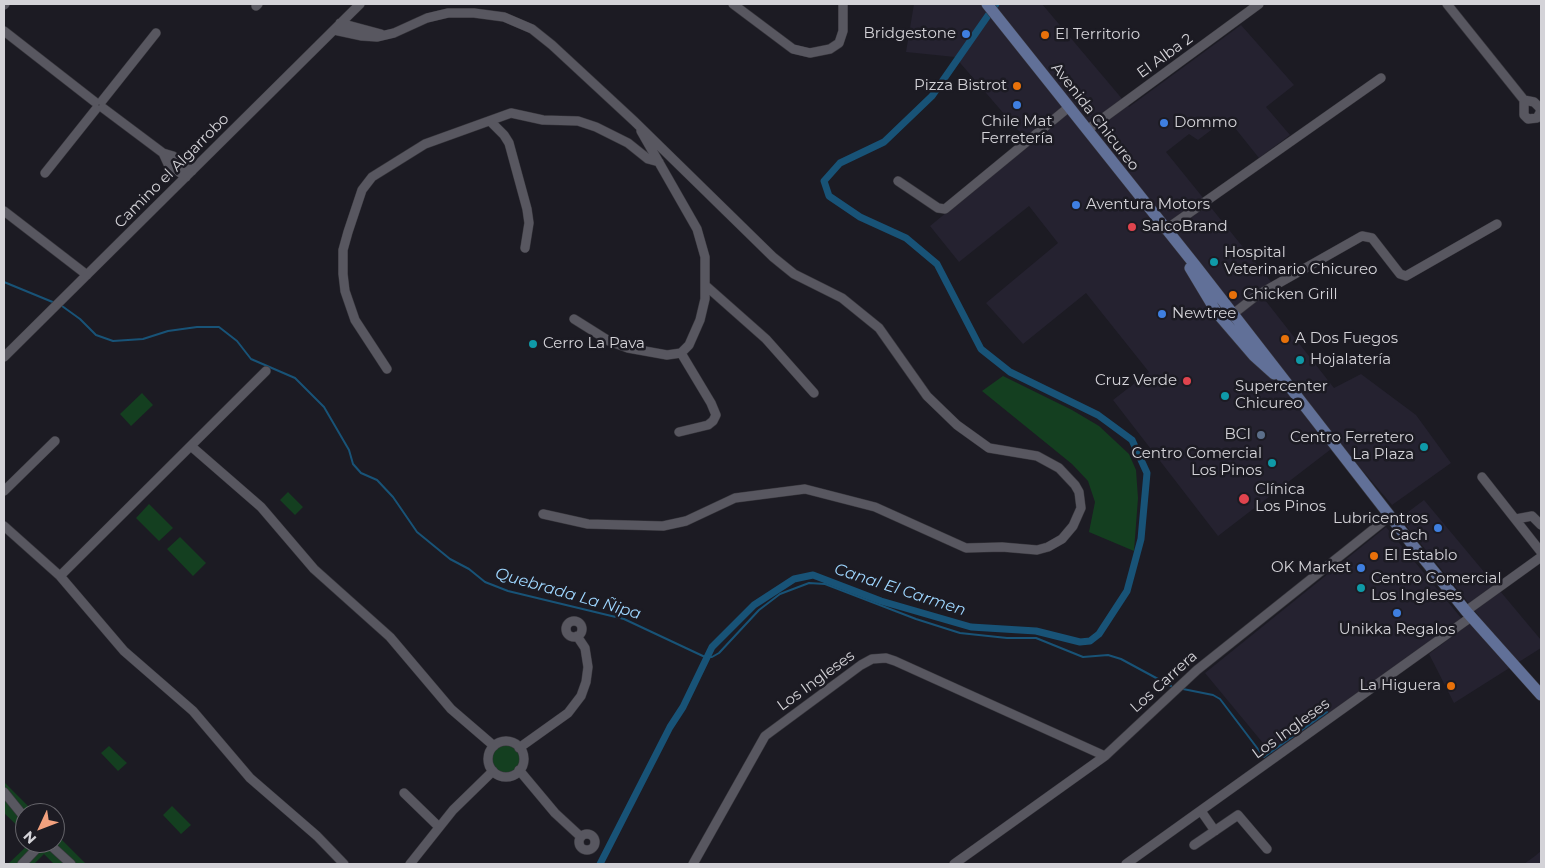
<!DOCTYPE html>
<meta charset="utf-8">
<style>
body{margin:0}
#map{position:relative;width:1545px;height:868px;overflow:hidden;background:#1c1b23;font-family:Montserrat,sans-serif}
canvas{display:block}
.frame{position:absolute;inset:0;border:5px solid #d4d3d8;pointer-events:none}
.north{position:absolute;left:15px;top:803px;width:50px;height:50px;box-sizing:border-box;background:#1c1b23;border:1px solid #66656b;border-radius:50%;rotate:227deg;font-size:14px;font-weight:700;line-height:20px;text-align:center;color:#d4d3d8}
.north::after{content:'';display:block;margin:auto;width:18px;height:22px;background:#f2a17e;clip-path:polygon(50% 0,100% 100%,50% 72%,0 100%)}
</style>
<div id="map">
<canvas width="1545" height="868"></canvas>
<div class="frame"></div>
<div class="north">N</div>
</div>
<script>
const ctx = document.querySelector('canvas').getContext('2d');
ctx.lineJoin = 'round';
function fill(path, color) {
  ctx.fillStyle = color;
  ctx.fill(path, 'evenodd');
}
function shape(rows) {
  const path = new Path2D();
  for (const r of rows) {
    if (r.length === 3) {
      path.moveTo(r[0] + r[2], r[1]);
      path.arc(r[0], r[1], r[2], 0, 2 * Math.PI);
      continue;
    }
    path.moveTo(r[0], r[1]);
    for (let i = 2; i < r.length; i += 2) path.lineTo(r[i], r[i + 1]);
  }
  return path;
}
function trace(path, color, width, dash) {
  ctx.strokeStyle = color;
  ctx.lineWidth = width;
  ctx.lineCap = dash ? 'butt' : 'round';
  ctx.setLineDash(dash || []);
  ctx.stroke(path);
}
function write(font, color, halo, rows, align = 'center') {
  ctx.font = font + ' Montserrat,sans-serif';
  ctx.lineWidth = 5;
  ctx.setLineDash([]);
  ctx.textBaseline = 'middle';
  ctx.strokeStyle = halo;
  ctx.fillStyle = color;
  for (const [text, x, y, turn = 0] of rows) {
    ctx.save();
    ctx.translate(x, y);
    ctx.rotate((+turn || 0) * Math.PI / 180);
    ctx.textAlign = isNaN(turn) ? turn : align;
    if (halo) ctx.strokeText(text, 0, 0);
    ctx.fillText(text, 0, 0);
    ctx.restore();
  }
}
fill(shape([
 [914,4,1042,4,1129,107,1241,25,1294,85,1266,107,1290,135,1259,158,1227,118,1198,140,1189,134,1166,152,1272,283,1258,291,1334,388,1361,374,1416,415,1451,463,1392,505,1339,443,1218,536,1113,400,1149,372,1086,293,1023,344,986,303,1058,243,1029,206,959,262,930,226,1030,144,955,57,906,52],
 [1424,500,1541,640,1541,648,1454,703,1429,654,1479,616,1400,518],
 [1386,527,1462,619,1272,754,1205,673],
 [1541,851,1541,864,1524,864,1535,856]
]), '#252230');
fill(shape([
 [1003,376,1072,410,1099,426,1129,454,1136,470,1138,498,1134,551,1089,532,1095,502,1088,481,1072,464,982,391],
 [142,393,153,405,131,426,120,414],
 [288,492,303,507,295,515,280,500],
 [149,504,173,528,159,541,136,518],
 [180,537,206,563,193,576,167,549],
 [506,759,14],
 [109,746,127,763,118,771,101,753],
 [4,782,35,813,25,813,25,833,4,813],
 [172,806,191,825,181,834,163,815],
 [55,833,86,864,54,864,44,854,34,864,8,864,30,843,55,843]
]), '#143f20');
trace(shape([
 [4,282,55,303],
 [62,306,80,319,96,335,113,341,143,339,168,331,197,327,219,327,237,341,251,359,295,378,324,407,349,450,353,464,361,473,377,480,393,497,417,532,450,559,469,569,485,582,508,591,624,619,705,657,712,657,719,653,759,610,780,594,809,583,825,584,916,619,960,633,1007,638,1036,638,1083,657,1108,655,1121,659,1171,686],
 [1183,689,1213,695,1220,699,1264,757,1327,712]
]), '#185377', 2);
trace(shape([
 [600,864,670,727,683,707,712,647,754,605,794,579,813,575,881,601,971,627,1036,631,1080,642,1090,641,1099,634,1127,591,1141,539,1147,473,1132,440,1098,415,1010,372,981,349,937,264,906,238,860,217,829,196,824,181,840,163,884,142,932,96,996,4]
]), '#185377', 7);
const minor = shape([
 [733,4,793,49,810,53,830,49,839,43,843,31,843,4],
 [1447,4,1524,100,1534,102,1539,107,1541,111,1537,118,1528,119,1524,115,1524,100],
 [4,5,5,4],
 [256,6,258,4],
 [340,23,381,34],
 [334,30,362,36,377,37,394,33,427,18,448,13,474,13,504,17,532,29,552,45,634,121,773,257,794,274,842,298,879,328,927,396,957,425,989,448,1037,456,1059,468,1075,485,1079,492,1081,508,1073,526,1062,539,1048,547,1037,550,1002,547,966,548,875,507,805,489,735,498,686,521,663,526,588,524,543,514],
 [4,31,95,102],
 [102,101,156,33],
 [103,108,163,153,173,156,192,171],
 [491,122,504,135,509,143,527,209,529,223,525,248],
 [1087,130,1259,4],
 [163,153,168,164,186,177],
 [45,173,96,109],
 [898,181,938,208,945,209,1069,107],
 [4,211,87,275],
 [1165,230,1381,78],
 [705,285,766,339,814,393],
 [1233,314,1256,296,1362,236,1372,238,1400,274,1406,276,1497,224],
 [574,319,609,341,628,348,667,355,681,353,689,345,700,320,705,299,705,257,697,229,641,131],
 [4,357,360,4],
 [387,369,355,320,345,291,343,274,343,250,348,232,362,190,372,177,425,144,511,113,543,120,578,121,596,127,628,143,648,159,659,162],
 [679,432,708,425,713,421,716,415,711,403,681,353],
 [192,447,261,507,314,569,390,637,451,709,494,746],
 [1482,477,1541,552],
 [4,491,55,441],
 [1516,519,1532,516,1541,525],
 [4,526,60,576,124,651,193,711,250,778,317,836,344,864],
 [60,576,266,371],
 [1466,611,1541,557],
 [574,629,8],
 [506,759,18],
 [519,748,568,713,581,696,586,682,588,667,585,648,577,636],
 [519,770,555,813,581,837],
 [4,792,25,818],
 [404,793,439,827],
 [1201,811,1215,831],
 [587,842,8],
 [48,843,71,864],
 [1194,845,1238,815,1267,849],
 [22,864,42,843],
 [410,864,453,810,493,771],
 [693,864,765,736,861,665,872,659,886,658,895,661,1105,756],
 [954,864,1105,756,1197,670,1390,516],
 [1126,864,1471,617]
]);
const major = shape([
 [987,4,1195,265,1411,543,1466,611,1541,695],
 [1190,268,1217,313,1254,356,1274,374]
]);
trace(minor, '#38373d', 10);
trace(major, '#38373d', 12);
trace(minor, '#585760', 9);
trace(major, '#617098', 11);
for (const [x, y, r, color] of [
 [966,34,5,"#3f7fe0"],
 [1045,35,5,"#e8710a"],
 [1017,86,5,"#e8710a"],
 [1017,105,5,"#3f7fe0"],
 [1164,123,5,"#3f7fe0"],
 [1076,205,5,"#3f7fe0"],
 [1132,227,5,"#e0444e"],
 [1214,262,5,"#0f9aa8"],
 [1233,295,5,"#e8710a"],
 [1162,314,5,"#3f7fe0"],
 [1285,339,5,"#e8710a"],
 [533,344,5,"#0f9aa8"],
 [1300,360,5,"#0f9aa8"],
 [1187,381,5,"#e0444e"],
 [1225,396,5,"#0f9aa8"],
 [1261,435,5,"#5c6f8a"],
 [1424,447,5,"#0f9aa8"],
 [1272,463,5,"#0f9aa8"],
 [1244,499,6,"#e0444e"],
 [1438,528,5,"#3f7fe0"],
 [1374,556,5,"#e8710a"],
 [1361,568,5,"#3f7fe0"],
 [1361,588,5,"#0f9aa8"],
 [1397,613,5,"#3f7fe0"],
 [1451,686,5,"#e8710a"]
]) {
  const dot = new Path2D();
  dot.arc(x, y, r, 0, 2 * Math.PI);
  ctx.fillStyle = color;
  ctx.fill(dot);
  trace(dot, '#1c1b23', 2);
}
write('15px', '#d4d3d8', '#1c1b23', [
 ["Bridgestone",956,34,"right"],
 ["El Territorio",1055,35],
 ["Pizza Bistrot",1007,86,"right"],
 ["Chile Mat",1017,122,"center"],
 ["Ferretería",1017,139,"center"],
 ["Dommo",1174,123],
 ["Aventura Motors",1086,205],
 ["SalcoBrand",1142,227],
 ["Hospital",1224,253],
 ["Veterinario Chicureo",1224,270],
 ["Chicken Grill",1243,295],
 ["Newtree",1172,314],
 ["A Dos Fuegos",1295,339],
 ["Cerro La Pava",543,344],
 ["Hojalatería",1310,360],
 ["Cruz Verde",1177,381,"right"],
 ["Supercenter",1235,387],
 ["Chicureo",1235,404],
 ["BCI",1251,435,"right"],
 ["Centro Ferretero",1414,438,"right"],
 ["La Plaza",1414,455,"right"],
 ["Centro Comercial",1262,454,"right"],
 ["Los Pinos",1262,471,"right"],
 ["Clínica",1255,490],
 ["Los Pinos",1255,507],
 ["Lubricentros",1428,519,"right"],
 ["Cach",1428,536,"right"],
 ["El Establo",1384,556],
 ["OK Market",1351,568,"right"],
 ["Centro Comercial",1371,579],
 ["Los Ingleses",1371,596],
 ["Unikka Regalos",1397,630,"center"],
 ["La Higuera",1441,686,"right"]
], 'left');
write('15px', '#d4d3d8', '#1c1b23', [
 ["El Alba 2",1165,56,-36],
 ["Avenida Chicureo",1095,117,52],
 ["Camino el Algarrobo",172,171,-45],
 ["Los Ingleses",816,681,-36],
 ["Los Carrera",1164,682,-42],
 ["Los Ingleses",1291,729,-36]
]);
write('italic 16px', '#9ed6ff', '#1c1b23', [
 ["Canal El Carmen",900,590,18],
 ["Quebrada La Ñipa",568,594,16]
]);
</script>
